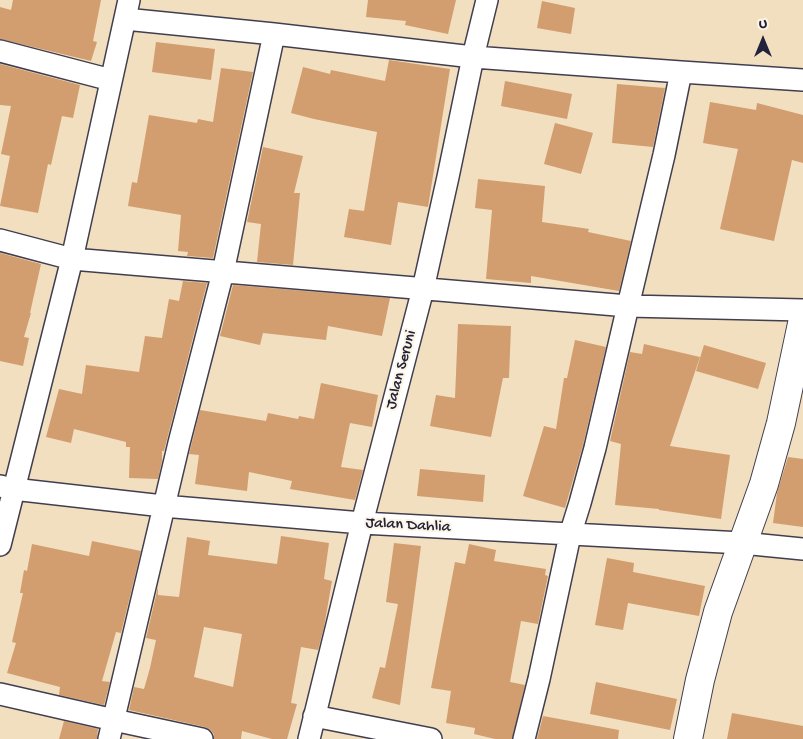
<!DOCTYPE html>
<style>
body{margin:0}
#map{position:relative;width:803px;height:739px;overflow:hidden;background:#f2dfbf;font-family:"Gochi Hand",sans-serif}
canvas{display:block}
.north{position:absolute;left:738px;top:15px;width:50px;height:50px;-webkit-text-stroke:4px #fcf5e5;paint-order:stroke;rotate:0deg;font-size:14px;font-weight:700;line-height:20px;text-align:center;color:#22223b}
.north::after{content:'';display:block;margin:auto;width:18px;height:22px;background:#22223b;clip-path:polygon(50% 0,100% 100%,50% 72%,0 100%)}
</style>
<div id="map">
<canvas width="803" height="739"></canvas>
<div class="north">U</div>
</div>
<script>
const ctx = document.querySelector('canvas').getContext('2d');
ctx.lineJoin = 'round';
function fill(path, color) {
  ctx.fillStyle = color;
  ctx.fill(path, 'evenodd');
}
function shape(rows) {
  const path = new Path2D();
  for (const r of rows) {
    path.moveTo(r[0], r[1]);
    for (let i = 2; i < r.length; i += 2) path.lineTo(r[i], r[i + 1]);
  }
  return path;
}
function trace(path, color, width, dash) {
  ctx.strokeStyle = color;
  ctx.lineWidth = width;
  ctx.lineCap = dash ? 'butt' : 'round';
  ctx.setLineDash(dash || []);
  ctx.stroke(path);
}
function write(font, color, halo, rows, align = 'center') {
  ctx.font = font + ' "Gochi Hand",sans-serif';
  ctx.lineWidth = 4;
  ctx.setLineDash([]);
  ctx.textBaseline = 'middle';
  ctx.strokeStyle = halo;
  ctx.fillStyle = color;
  for (const [text, x, y, turn = 0] of rows) {
    ctx.save();
    ctx.translate(x, y);
    ctx.rotate((+turn || 0) * Math.PI / 180);
    ctx.textAlign = isNaN(turn) ? turn : align;
    if (halo) ctx.strokeText(text, 0, 0);
    ctx.fillText(text, 0, 0);
    ctx.restore();
  }
}
fill(shape([
 [13,0,101,0,93,41,97,42,91,61,0,39,0,7,11,10],
 [368,0,456,0,448,34,405,25,406,21,366,17],
 [542,1,575,8,571,34,537,28],
 [156,42,215,49,211,80,152,72],
 [389,60,450,69,428,207,398,202,391,245,344,237,349,209,364,211,377,132,314,119,291,113,303,67,330,74,331,70,385,81],
 [0,64,80,85,73,118,62,116,51,165,48,164,38,213,0,206,10,156,1,154,11,106,0,105],
 [221,68,253,72,213,258,187,256,188,252,178,251,181,215,128,206,132,182,137,183,149,115,197,123,198,119,213,122],
 [505,81,572,94,567,119,501,106],
 [617,84,665,88,653,147,612,143],
 [710,102,756,110,757,103,803,115,803,163,792,160,774,241,720,229,738,149,703,143],
 [555,123,593,133,581,174,544,164],
 [263,147,303,156,294,193,300,193,293,265,257,262,261,224,247,222],
 [478,179,545,186,542,222,589,229,588,232,631,241,619,291,531,276,531,283,486,279,492,210,475,208],
 [0,253,41,264,30,313,31,313,24,337,29,338,23,366,0,361],
 [183,281,207,283,164,451,162,451,162,461,158,479,129,478,130,447,126,447,126,442,74,429,71,443,46,437,59,389,82,394,86,365,139,372,145,336,162,338,169,299,179,301],
 [233,285,390,298,382,336,328,326,326,340,263,333,260,345,220,336],
 [458,324,511,326,509,378,503,378,491,437,430,426,436,395,455,398],
 [575,340,606,347,583,445,565,508,523,496,544,426,556,429,564,378,567,378],
 [644,344,700,357,670,446,730,455,721,519,659,510,659,509,615,505,621,444,610,441,630,352,642,354],
 [704,345,766,363,758,389,696,371],
 [321,383,378,395,372,427,350,423,341,467,363,470,355,500,290,489,292,481,249,472,247,491,195,484,199,455,189,454,200,410,266,421,268,413,298,419,299,416,314,419],
 [788,457,803,459,803,527,773,523,777,493],
 [420,469,485,475,483,502,417,496],
 [281,536,329,543,324,579,332,581,324,627,318,650,301,647,291,703,297,704,287,739,272,739,242,731,241,739,214,739,214,735,211,730,205,727,129,710,134,687,144,689,150,668,156,640,146,638,158,587,158,595,179,597,187,537,210,541,208,555,277,564],
 [204,627,242,634,233,687,194,677],
 [92,541,141,551,121,633,116,632,102,681,110,682,104,705,59,695,60,687,7,673,16,643,12,642,23,593,20,593,24,570,27,571,32,544,89,556],
 [394,543,421,546,400,705,372,698,380,667,385,668,398,604,386,602],
 [469,544,496,550,494,561,546,569,545,575,548,576,538,624,521,621,510,682,525,685,512,739,495,739,474,734,475,728,446,723,451,691,431,688,455,562,465,564],
 [607,558,634,563,633,572,705,586,699,616,628,603,623,630,595,625],
 [596,682,677,699,670,730,590,714],
 [732,713,803,726,803,739,727,739],
 [543,716,619,730,618,739,537,739],
 [64,721,98,729,97,739,59,739]
]), '#d29d6f');
const street = shape([
 [125,19,274,34,473,57,681,72,803,80],
 [0,51,111,80],
 [0,240,72,259,628,306,803,310],
 [0,486,13,489,163,506,362,523,742,543,803,549],
 [0,545,72,259,129,0],
 [0,694,114,720,202,739],
 [314,716,431,739],
 [109,739,179,443,223,272,274,34],
 [309,739,362,523,423,289,448,177,473,57,487,0],
 [524,739,539,679,570,535,580,503,595,448,628,306,664,155,681,72]
]);
const secondary = shape([
 [688,739,700,680,718,612,764,484,781,423,803,319]
]);
trace(street, '#413e4f', 24);
trace(secondary, '#413e4f', 30);
trace(street, '#fff', 21);
trace(secondary, '#fff', 28);
write('16px', '#22223b', '#fcf5e5', [
 ["Jalan Seruni",402,370,-75],
 ["Jalan Dahlia",408,526,3]
]);
</script>
